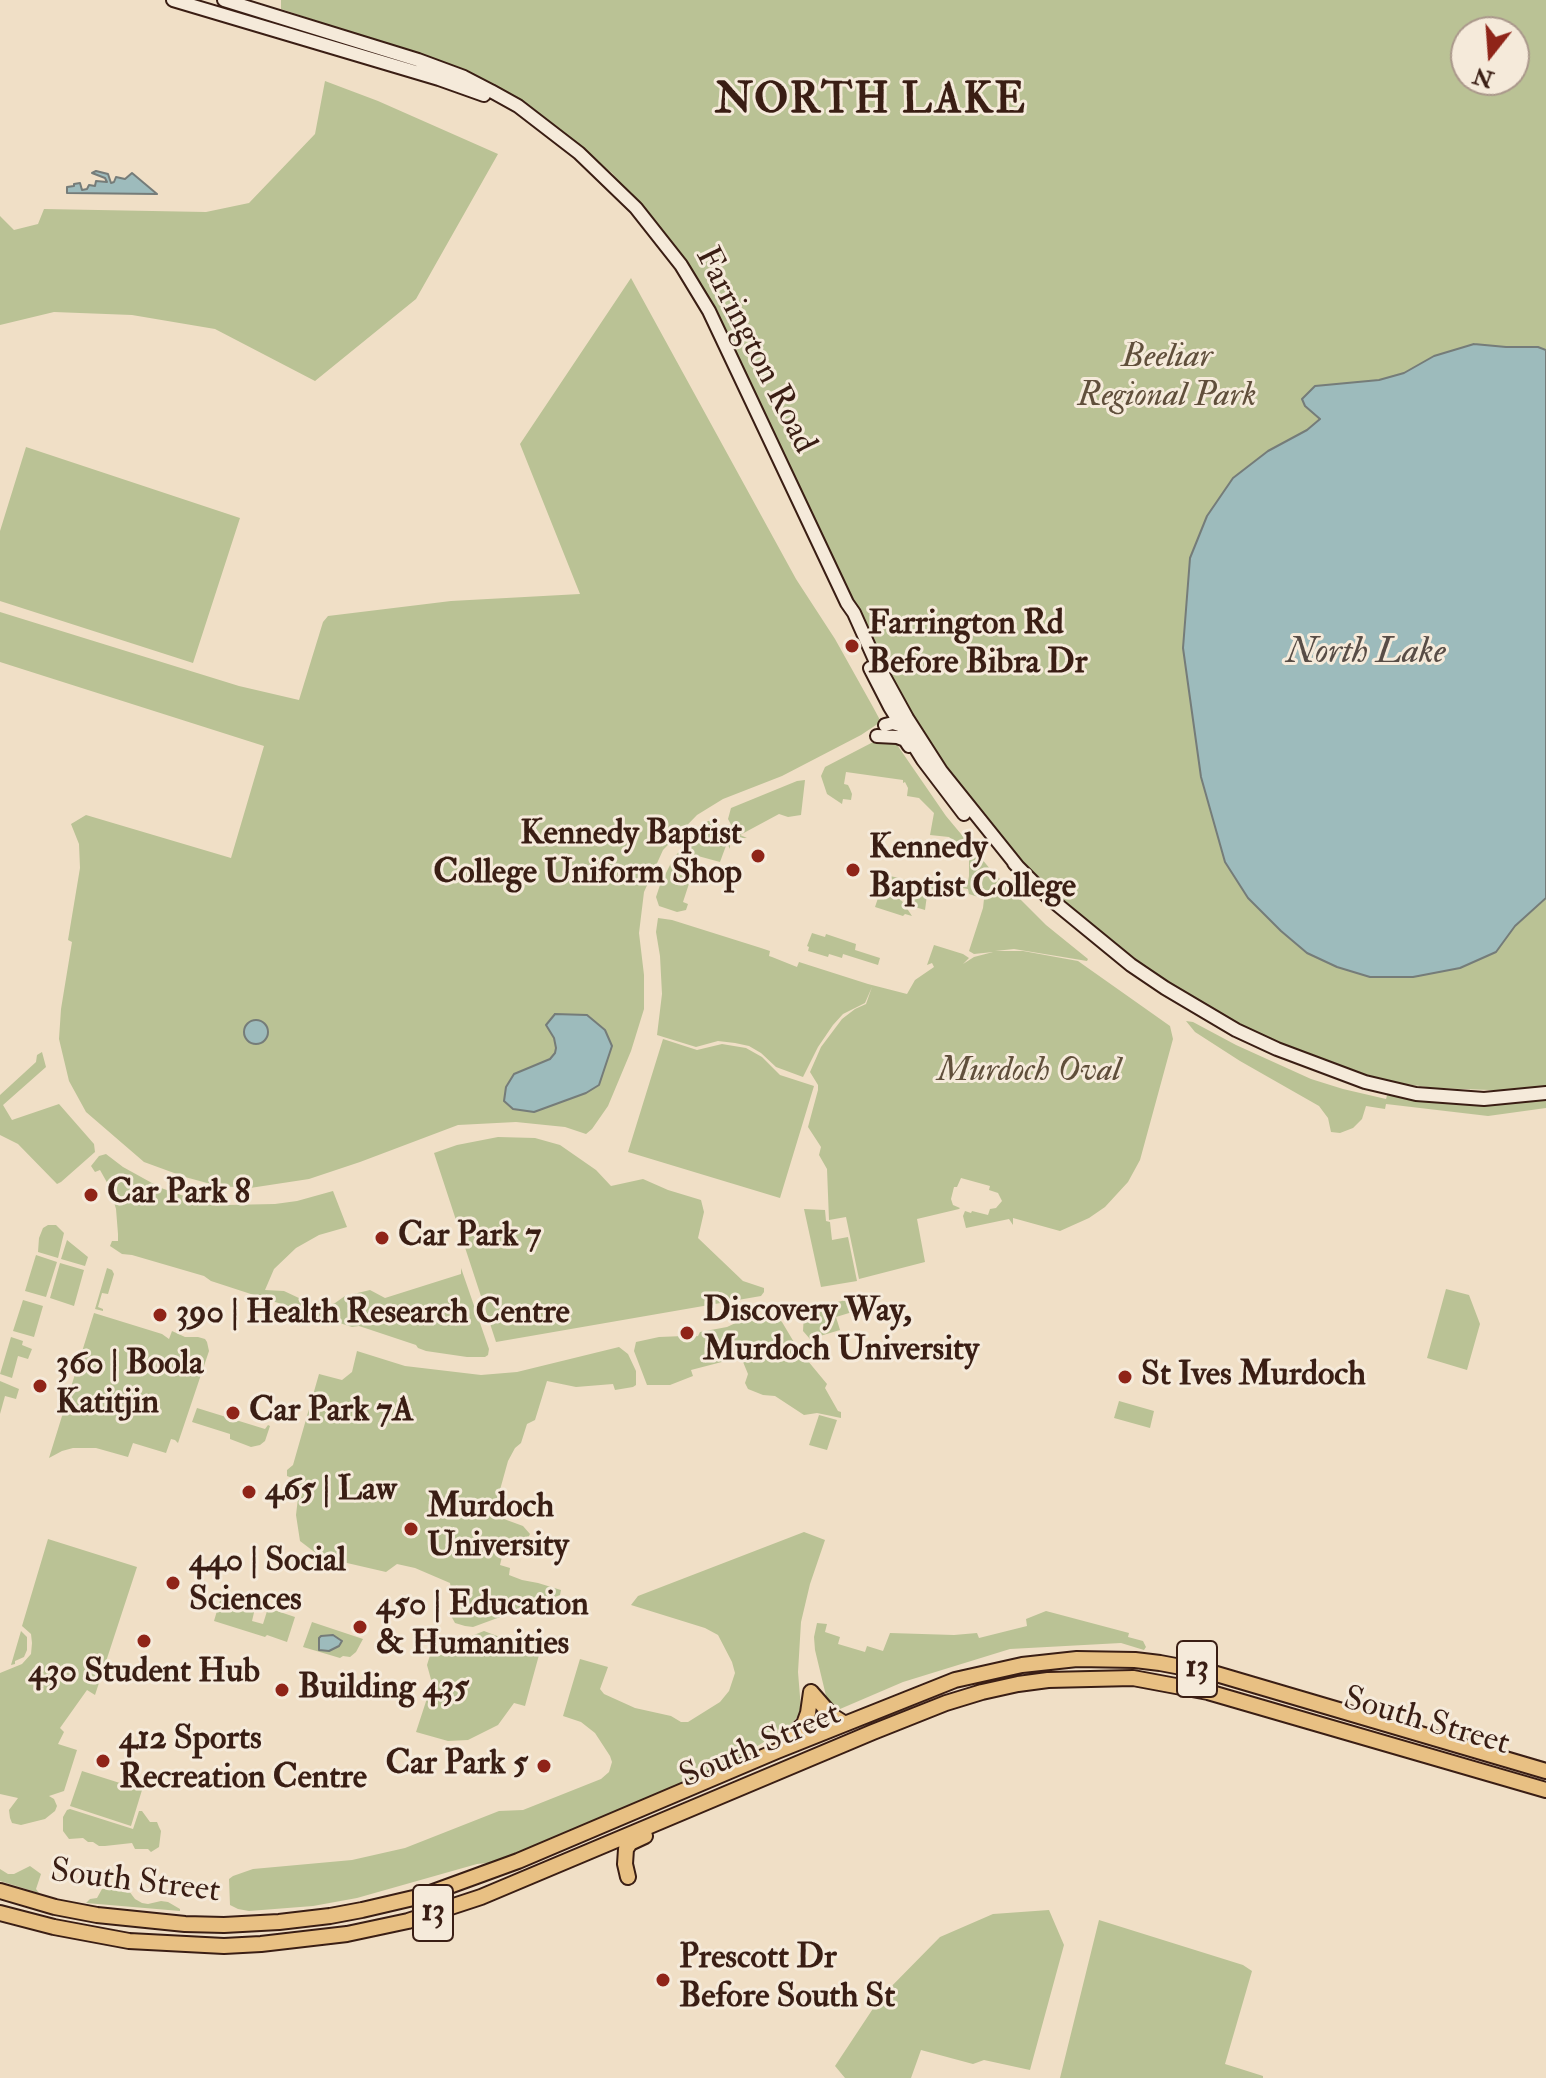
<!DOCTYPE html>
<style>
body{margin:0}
#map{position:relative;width:1546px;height:2078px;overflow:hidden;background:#f0dfc6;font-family:"IM FELL Double Pica",serif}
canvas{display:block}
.north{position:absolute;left:1450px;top:16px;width:80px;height:80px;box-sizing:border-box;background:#f5eada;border:2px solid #aa988b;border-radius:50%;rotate:197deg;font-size:22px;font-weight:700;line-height:32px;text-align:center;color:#3a1e14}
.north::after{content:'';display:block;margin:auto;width:28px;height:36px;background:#8f2418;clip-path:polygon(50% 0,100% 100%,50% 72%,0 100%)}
</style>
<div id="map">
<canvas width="1546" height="2078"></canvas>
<div class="north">N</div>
</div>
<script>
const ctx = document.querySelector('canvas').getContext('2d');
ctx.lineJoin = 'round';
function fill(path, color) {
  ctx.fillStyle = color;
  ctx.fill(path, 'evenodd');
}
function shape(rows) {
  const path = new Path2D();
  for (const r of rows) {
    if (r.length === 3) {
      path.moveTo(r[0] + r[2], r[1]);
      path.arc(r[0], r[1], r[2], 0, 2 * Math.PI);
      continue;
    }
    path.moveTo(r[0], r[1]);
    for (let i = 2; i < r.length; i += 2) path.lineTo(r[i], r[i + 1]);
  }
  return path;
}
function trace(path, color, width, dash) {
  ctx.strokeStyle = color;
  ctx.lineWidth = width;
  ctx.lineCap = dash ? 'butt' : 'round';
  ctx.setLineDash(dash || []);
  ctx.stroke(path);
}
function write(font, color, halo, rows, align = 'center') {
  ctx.font = font + ' "IM FELL Double Pica",serif';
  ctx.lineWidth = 6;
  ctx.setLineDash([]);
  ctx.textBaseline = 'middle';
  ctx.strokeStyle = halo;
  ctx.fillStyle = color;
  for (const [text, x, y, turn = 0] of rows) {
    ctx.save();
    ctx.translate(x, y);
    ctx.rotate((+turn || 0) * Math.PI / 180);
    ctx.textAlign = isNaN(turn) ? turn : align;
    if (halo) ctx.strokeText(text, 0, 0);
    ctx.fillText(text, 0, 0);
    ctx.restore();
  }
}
fill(shape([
 [281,0,1546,0,1546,1087,1519,1091,1434,1088,1391,1082,1350,1070,1293,1050,1221,1015,1161,978,1077,914,1009,849,944,770,890,681,750,384,715,313,687,262,612,173,530,108,456,67,281,9],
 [1466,32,1514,32,1514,80,1466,80],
 [325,81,378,101,498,154,416,299,315,381,215,329,132,315,54,312,0,325,0,216,14,230,38,224,44,209,206,212,249,203,315,134],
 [631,278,796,579,835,639,873,707,880,720,879,723,861,735,782,776,723,799,697,815,663,850,644,892,639,933,644,975,644,1009,631,1051,608,1106,592,1129,586,1134,565,1127,516,1122,458,1125,360,1162,309,1179,250,1188,218,1186,185,1177,144,1162,86,1112,69,1081,59,1039,61,1009,72,942,68,940,80,868,79,844,71,824,86,815,231,858,264,746,0,662,0,612,239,686,299,700,323,622,328,616,451,601,580,594,520,444],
 [26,447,240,518,193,663,0,601,0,531],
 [879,739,893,739,946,816,991,870,1046,925,1088,959,1087,961,1014,949,995,951,1023,951,1078,961,1170,1026,1173,1039,1140,1160,1128,1182,1105,1207,1089,1218,1060,1231,1013,1218,1013,1225,1009,1219,966,1228,963,1216,965,1211,971,1213,972,1211,988,1215,990,1209,996,1208,1002,1201,998,1193,989,1190,990,1186,961,1178,957,1187,954,1187,951,1199,953,1205,960,1208,959,1209,917,1219,925,1262,859,1279,846,1217,829,1220,827,1169,819,1155,821,1147,808,1127,818,1090,818,1085,810,1072,821,1047,842,1019,855,1009,866,1004,872,987,865,1003,843,1014,833,1025,818,1047,803,1077,776,1067,761,1053,749,1046,735,1043,718,1041,696,1047,657,1035,662,994,660,956,656,932,658,918,672,920,761,948,770,951,769,956,772,957,797,967,799,962,868,984,907,994,915,980,934,967,932,963,927,965,934,945,963,954,969,958,963,964,974,957,993,952,974,954,969,951,983,908,984,899,969,894,968,889,949,886,947,894,928,888,925,910,908,905,907,902,909,903,911,894,902,891,901,894,890,876,921,883,922,880,967,887,969,876,969,855,949,837,930,835,934,813,919,798,907,796,908,788,905,782,903,783,903,780,846,772,844,784,848,785,850,789,852,794,851,800,843,799,842,804,827,794,821,776,825,767],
 [805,780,801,815,788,817,779,814,740,835,747,838,742,838,737,836,728,819,731,808,797,781],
 [715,820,724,831,730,843,730,849,727,843,720,862,698,856,683,902,688,904,686,910,677,912,659,906,656,897,660,885,673,859,695,832,708,821],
 [888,878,900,897,900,900,902,901,912,916,905,914,903,916,875,907,881,889,886,890],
 [812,933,825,937,826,934,856,944,855,950,880,958,878,965,843,954,842,958,829,954,828,957,808,951,809,947,807,946],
 [1186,1021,1193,1022,1236,1045,1311,1079,1343,1089,1386,1099,1388,1092,1487,1103,1531,1101,1546,1098,1546,1108,1488,1116,1386,1104,1385,1109,1366,1106,1362,1119,1353,1128,1340,1133,1331,1132,1328,1118,1319,1106,1240,1061,1195,1032],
 [663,1039,697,1050,722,1044,746,1048,762,1057,780,1075,814,1086,780,1198,628,1152],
 [42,1052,46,1067,3,1105,12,1120,59,1104,94,1144,95,1152,61,1182,57,1184,18,1144,0,1135,0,1095,36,1062,37,1055],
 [498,1137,535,1138,560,1145,596,1170,611,1186,643,1179,668,1190,701,1200,704,1212,698,1238,743,1281,764,1288,764,1292,761,1296,496,1342,434,1153,457,1145],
 [106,1154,123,1167,161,1188,204,1203,227,1205,275,1204,297,1201,333,1191,347,1227,319,1235,296,1248,274,1269,265,1290,284,1291,318,1307,322,1307,335,1303,345,1296,370,1290,385,1298,461,1274,461,1268,489,1349,488,1355,485,1357,467,1357,426,1351,418,1348,416,1345,359,1326,352,1327,211,1281,204,1276,132,1255,122,1254,110,1246,112,1241,118,1241,118,1234,116,1209,109,1186,100,1170,95,1172,91,1166,99,1156],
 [804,1209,825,1210,826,1221,830,1222,832,1240,848,1237,857,1281,821,1287],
 [48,1225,56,1225,64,1233,58,1258,38,1252,39,1238,43,1228],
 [67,1240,88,1257,85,1266,61,1259],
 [36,1255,57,1262,46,1297,25,1291],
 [60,1263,84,1270,74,1306,50,1298],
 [107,1268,112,1270,114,1274,108,1294,102,1293,98,1307,103,1309,103,1311,95,1309],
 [1446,1289,1469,1295,1480,1324,1467,1370,1427,1358],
 [855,1298,859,1310,836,1317,840,1330,810,1339,803,1331,804,1313,811,1308],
 [23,1300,43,1306,34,1337,13,1331],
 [94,1313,162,1334,169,1339,172,1331,185,1337,198,1337,205,1339,207,1342,209,1351,178,1443,175,1440,171,1439,166,1453,133,1443,128,1457,96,1448,73,1448,62,1451,49,1458],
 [763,1315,777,1317,782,1322,798,1349,827,1384,825,1388,838,1411,841,1412,841,1418,817,1413,804,1415,775,1396,763,1395,748,1389,745,1383,748,1374,741,1357,691,1370,693,1376,670,1385,647,1385,634,1351,636,1342,659,1337,684,1336,687,1338,698,1336,700,1332,727,1327,742,1320],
 [11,1337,23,1341,22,1345,32,1349,28,1359,18,1356,12,1378,0,1374],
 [619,1347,628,1354,636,1371,636,1385,633,1387,615,1390,613,1384,576,1387,547,1381,535,1420,527,1424,521,1443,515,1448,508,1461,493,1515,523,1526,530,1534,521,1552,504,1548,500,1565,510,1568,509,1575,522,1580,538,1583,561,1590,560,1595,473,1627,465,1626,455,1623,450,1614,453,1599,450,1583,415,1568,397,1564,386,1572,321,1557,300,1541,296,1515,300,1481,287,1476,287,1470,293,1465,319,1374,342,1380,352,1372,357,1351,405,1366,481,1375,517,1372],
 [0,1381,19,1389,16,1399,5,1396,0,1414],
 [1119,1401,1154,1411,1150,1428,1114,1418],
 [197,1408,265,1429,268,1425,270,1426,265,1441,260,1445,251,1447,230,1439,230,1434,192,1422],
 [819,1415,837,1420,827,1450,809,1445],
 [804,1532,825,1540,810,1584,801,1622,798,1672,801,1709,798,1716,788,1728,725,1765,681,1786,578,1827,497,1862,477,1864,357,1898,313,1906,249,1911,238,1909,230,1905,229,1879,233,1876,253,1869,352,1860,405,1848,499,1811,523,1810,601,1779,609,1772,612,1762,610,1756,595,1733,581,1722,563,1716,580,1659,608,1667,600,1689,604,1694,635,1708,671,1716,681,1722,688,1722,720,1702,729,1691,735,1673,732,1662,718,1635,705,1628,631,1605,638,1596],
 [48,1539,137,1567,95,1695,87,1690,60,1728,64,1732,58,1744,77,1750,64,1791,49,1796,54,1799,57,1806,55,1811,45,1819,21,1825,12,1823,10,1818,9,1810,18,1798,0,1794,0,1673,22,1664,31,1654,32,1643,31,1634,22,1626],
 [222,1594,256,1604,252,1621,263,1624,268,1608,295,1617,287,1642,267,1635,265,1637,214,1621],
 [1046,1611,1129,1633,1128,1637,1143,1641,1146,1647,1144,1650,1121,1643,1010,1649,903,1682,840,1709,827,1700,815,1650,814,1637,817,1623,827,1624,825,1632,840,1637,838,1644,865,1652,867,1646,883,1651,890,1633,954,1635,977,1633,979,1638,1027,1626,1026,1619],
 [312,1622,363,1639,356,1652,350,1657,343,1656,340,1658,303,1647],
 [21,1631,27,1637,27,1650,24,1657,15,1661,15,1664,11,1665],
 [484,1631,505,1639,509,1647,539,1655,525,1706,514,1703,498,1725,468,1740,448,1741,416,1732,432,1683,427,1665,431,1652],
 [82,1771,142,1790,131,1826,70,1806],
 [70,1809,133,1829,139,1811,142,1811,150,1822,157,1822,159,1827,161,1831,159,1847,151,1852,148,1849,135,1849,132,1843,105,1846,99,1846,93,1842,88,1842,83,1838,69,1839,63,1831,63,1817,67,1810],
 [30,1866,41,1874,36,1889,39,1893,0,1881,0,1869,8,1874,14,1874],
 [115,1884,126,1887,135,1899,142,1903,148,1904,161,1901,168,1902,180,1909,180,1911,86,1903,90,1899,97,1898,102,1889,111,1888],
 [1049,1910,1064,1945,1030,2070,984,2060,973,2064,921,2050,911,2078,845,2078,835,2066,880,1998,940,1937,993,1914],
 [1099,1920,1243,1965,1252,1971,1225,2064,1263,2076,1263,2078,1060,2078]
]), '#bac295');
const water = shape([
 [96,171,108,174,111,183,114,182,116,177,125,179,132,173,157,194,67,193,67,187,74,186,74,184,80,183,82,190,87,189,89,185,95,186,96,181,107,182,105,178,92,173,96,171],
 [1474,344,1506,347,1538,347,1546,350,1546,898,1515,926,1496,952,1460,968,1413,977,1370,977,1337,967,1307,953,1281,931,1248,898,1225,862,1201,777,1183,648,1190,558,1207,516,1233,478,1268,451,1307,430,1320,419,1305,406,1302,399,1315,386,1379,380,1404,373,1434,356,1474,344],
 [555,1014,587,1015,605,1030,612,1046,599,1085,586,1093,534,1112,513,1109,504,1101,506,1087,514,1074,550,1059,555,1053,556,1048,554,1038,546,1025,555,1014],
 [256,1032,12],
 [333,1635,342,1641,339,1646,329,1651,319,1650,319,1638,321,1636,333,1635]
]);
fill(water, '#9dbbbc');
trace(water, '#757c79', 2);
const secondary = shape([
 [173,0,439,79,484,95],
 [224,0,418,60,464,77,491,91,518,106,579,153,636,208,681,265,709,311,847,603,854,613,875,660,907,718,941,771,1018,867],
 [870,668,890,707,923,760,964,814],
 [885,725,893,723,906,727],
 [877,736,897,737,905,740,909,746],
 [1014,863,1048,897,1131,965,1165,988,1236,1030,1277,1049,1365,1082,1416,1094,1484,1099,1546,1093]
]);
const trunk = shape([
 [811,1692,831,1715,845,1724],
 [782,1745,804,1724,808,1713,811,1692],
 [628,1877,625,1864,626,1849,630,1843,645,1836],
 [0,1891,55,1907,97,1915,185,1924,224,1925,279,1922,330,1916,362,1910,422,1896,518,1861,777,1751,955,1680,1022,1665,1077,1659,1135,1660,1160,1663,1213,1673,1546,1771],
 [0,1913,54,1927,129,1941,224,1946,261,1944,347,1934,408,1921,481,1897,873,1732,946,1703,982,1692,1018,1684,1048,1680,1133,1678,1208,1692,1546,1790]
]);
trace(secondary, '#3a1e14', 16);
trace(trunk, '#3a1e14', 18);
trace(secondary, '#f5eada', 12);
trace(trunk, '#e8c083', 14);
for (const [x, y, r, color] of [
 [852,646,8,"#8f2418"],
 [758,856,8,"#8f2418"],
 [853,870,8,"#8f2418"],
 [91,1195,8,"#8f2418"],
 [382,1238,8,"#8f2418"],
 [160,1315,8,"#8f2418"],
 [687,1333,8,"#8f2418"],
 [1125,1377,8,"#8f2418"],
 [40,1386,8,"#8f2418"],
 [233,1413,8,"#8f2418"],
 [249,1492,8,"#8f2418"],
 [411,1529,8,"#8f2418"],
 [173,1583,8,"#8f2418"],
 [360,1627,8,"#8f2418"],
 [144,1641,8,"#8f2418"],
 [282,1690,8,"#8f2418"],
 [103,1761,8,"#8f2418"],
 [544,1766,8,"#8f2418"],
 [663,1980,8,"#8f2418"]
]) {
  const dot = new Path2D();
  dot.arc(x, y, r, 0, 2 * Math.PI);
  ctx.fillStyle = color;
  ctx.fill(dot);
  trace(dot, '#f5eada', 3);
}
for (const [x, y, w] of [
 [1197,1669,40],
 [433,1913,40]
]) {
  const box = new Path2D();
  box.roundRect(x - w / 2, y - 28, w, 56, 6);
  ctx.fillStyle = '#f5eada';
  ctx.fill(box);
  trace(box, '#3a1e14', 2);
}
write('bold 32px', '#3a1e14', null, [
 ["13",1197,1669],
 ["13",433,1913]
]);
write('34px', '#3a1e14', '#f5eada', [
 ["Farrington Road",754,351,63],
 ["South Street",1426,1723,16],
 ["South Street",761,1747,-23],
 ["South Street",135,1883,7]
]);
write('italic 34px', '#604f3b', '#f5eada', [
 ["Beeliar",1167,359],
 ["Regional Park",1167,398],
 ["Murdoch Oval",1029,1073]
]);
write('bold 34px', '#3a1e14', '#f5eada', [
 ["Farrington Rd",868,626],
 ["Before Bibra Dr",868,665],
 ["Kennedy Baptist",742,836,"right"],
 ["College Uniform Shop",742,875,"right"],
 ["Kennedy",869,850],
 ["Baptist College",869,889],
 ["Car Park 8",107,1195],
 ["Car Park 7",398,1238],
 ["Discovery Way,",703,1313],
 ["Murdoch University",703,1352],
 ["390 | Health Research Centre",176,1315],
 ["360 | Boola",56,1366],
 ["Katitjin",56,1405],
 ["St Ives Murdoch",1141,1377],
 ["Car Park 7A",249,1413],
 ["465 | Law",265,1492],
 ["Murdoch",427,1509],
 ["University",427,1548],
 ["440 | Social",189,1563],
 ["Sciences",189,1602],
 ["450 | Education",376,1607],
 ["& Humanities",376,1646],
 ["430 Student Hub",144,1674,"center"],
 ["Building 435",298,1690],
 ["412 Sports",119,1741],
 ["Recreation Centre",119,1780],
 ["Car Park 5",528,1766,"right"],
 ["Prescott Dr",679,1960],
 ["Before South St",679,1999]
], 'left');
write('italic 36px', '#584d46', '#f5eada', [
 ["North Lake",1366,654]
]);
ctx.letterSpacing = '2px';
write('bold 42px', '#3a1e14', '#f5eada', [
 ["NORTH LAKE",871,103]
]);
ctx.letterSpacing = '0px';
</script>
